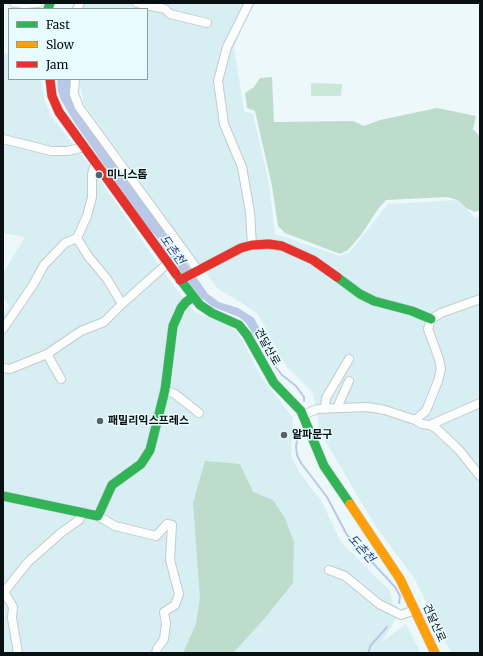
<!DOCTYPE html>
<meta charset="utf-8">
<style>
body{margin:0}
#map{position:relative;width:483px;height:656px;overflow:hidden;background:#edf8fa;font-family:Merriweather,serif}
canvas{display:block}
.frame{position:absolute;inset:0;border:4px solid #081012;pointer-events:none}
.legend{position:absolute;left:8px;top:8px;width:140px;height:72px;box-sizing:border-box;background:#e8fbff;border:1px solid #8e9da0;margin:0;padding:5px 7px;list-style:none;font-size:12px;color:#081012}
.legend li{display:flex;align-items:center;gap:8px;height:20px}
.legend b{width:20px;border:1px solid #8e9da0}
</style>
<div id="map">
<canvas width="483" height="656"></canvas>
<div class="frame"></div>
<ul class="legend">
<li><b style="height:5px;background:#30b455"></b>Fast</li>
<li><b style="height:5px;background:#ff9f0a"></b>Slow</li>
<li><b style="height:5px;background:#e5322d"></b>Jam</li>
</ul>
</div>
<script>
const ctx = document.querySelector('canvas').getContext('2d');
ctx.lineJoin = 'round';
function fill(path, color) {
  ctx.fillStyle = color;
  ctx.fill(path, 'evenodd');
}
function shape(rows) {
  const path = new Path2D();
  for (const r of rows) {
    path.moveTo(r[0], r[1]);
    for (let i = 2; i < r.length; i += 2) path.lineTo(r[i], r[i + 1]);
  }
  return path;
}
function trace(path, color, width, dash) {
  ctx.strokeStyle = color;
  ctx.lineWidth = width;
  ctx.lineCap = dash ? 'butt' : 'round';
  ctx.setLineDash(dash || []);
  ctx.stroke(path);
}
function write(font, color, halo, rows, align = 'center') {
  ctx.font = font + ' Merriweather,"Noto Sans KR",serif';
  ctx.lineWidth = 3;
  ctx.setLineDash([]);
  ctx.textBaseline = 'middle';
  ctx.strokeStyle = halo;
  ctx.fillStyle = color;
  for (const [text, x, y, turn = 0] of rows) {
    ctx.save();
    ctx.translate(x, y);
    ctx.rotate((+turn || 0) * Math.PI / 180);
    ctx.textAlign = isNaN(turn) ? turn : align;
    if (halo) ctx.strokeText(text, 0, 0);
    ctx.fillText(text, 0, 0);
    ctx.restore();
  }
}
fill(shape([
 [83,3,252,3,234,47,244,111,253,114,269,183,275,234,340,256,350,252,388,204,458,200,475,218,480,216,480,653,451,653,415,579,376,527,320,432,315,401,312,392,286,366,258,314,242,303,217,288,84,104,79,79,147,79,147,9,80,9],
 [3,53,9,54,9,79,41,79,44,99,51,116,93,170,161,268,186,302,195,312,229,326,237,332,244,343,261,377,293,418,291,456,300,473,322,502,341,542,389,590,393,601,392,603,401,610,382,642,406,624,421,653,3,653,3,630,5,610,3,605,3,316,9,306,3,296,3,274,25,237,3,233]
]), '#d7eef3');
fill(shape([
 [311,83,342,84,341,96,311,96]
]), '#cbe7d8');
fill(shape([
 [272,77,274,122,353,121,364,126,380,120,437,108,476,116,473,129,480,137,480,210,475,212,466,208,458,200,447,197,386,200,378,209,361,235,348,250,340,254,285,233,278,226,272,186,255,111,247,108,245,93,254,87,260,78],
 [205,461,240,464,253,492,273,500,285,518,294,542,293,583,265,618,233,653,183,653,196,624,200,598,193,503]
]), '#bedccc');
fill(shape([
 [57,79,70,79,70,92,77,108,208,294,219,302,238,308,254,318,263,335,255,337,246,323,239,317,213,307,201,298,168,255,160,241,148,228,74,122,61,100,58,91]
]), '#bac8e7');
trace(shape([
 [258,335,274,365,282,375,296,386,304,397,304,401],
 [299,429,296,446,297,455,301,463,327,497,347,535,395,587,400,596,399,603],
 [368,653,371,645,387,627]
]), '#bac8e7', 2);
const street = shape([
 [14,3,24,4,39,3],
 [137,3,165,9,170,14,207,23],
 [249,3,227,47,218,81,224,124,242,167,250,212,252,245],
 [77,9,80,3],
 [75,79,74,94,79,107,198,270],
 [3,139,51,151,68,151,84,147],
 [77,238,88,256,107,279,122,304],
 [3,329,33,285,44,265,65,243,77,238,87,216,92,197,92,175,93,170,96,164],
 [47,354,61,379],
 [3,368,10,369,47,354,81,331,104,322,122,304,168,263],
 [165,390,175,394,199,413],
 [325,408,326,398,349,359],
 [337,408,349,381],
 [303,415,317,409,367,407,385,410,415,420,422,424,430,425,480,403],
 [415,420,426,411,438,381,441,369,439,359,428,329,431,319,441,313,480,299],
 [430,425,437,429,459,450,480,476],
 [98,516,115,526,156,536,167,524,172,525,170,560,179,594,175,605,164,612,166,624,164,639,157,649,156,653],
 [329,570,345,576,379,604,401,615,415,610],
 [3,590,13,607,12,618,18,653],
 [4,592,28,562,62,532,79,520,83,512]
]);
const fast = shape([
 [48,9,50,3],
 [176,274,200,305,212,313,239,325,247,335,274,383,301,411,324,466,350,504],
 [337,277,360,294,374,301,412,311,431,319],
 [3,496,98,516,112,485,141,464,150,450,165,390,173,326,181,308,186,302,193,297]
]);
const slow = shape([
 [350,504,400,579,435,653]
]);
const jam = shape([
 [50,79,52,96,59,112,176,274],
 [180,280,241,248,252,245,269,244,282,246,313,260,337,277]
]);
trace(street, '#c3cbcd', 10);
trace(fast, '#c3cbcd', 10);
trace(slow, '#c3cbcd', 10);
trace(jam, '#c3cbcd', 10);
trace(street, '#fcfefe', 8);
trace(fast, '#30b455', 9);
trace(slow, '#ff9f0a', 9);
trace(jam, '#e5322d', 9);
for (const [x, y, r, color] of [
 [99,175,4,"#586163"],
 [100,421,4,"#586163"],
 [284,435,4,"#586163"]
]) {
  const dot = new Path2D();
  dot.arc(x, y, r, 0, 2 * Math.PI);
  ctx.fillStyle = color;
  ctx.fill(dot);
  trace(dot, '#e8fbff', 1.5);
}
write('bold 11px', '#081012', '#e8fbff', [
 ["미니스톱",107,175],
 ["패밀리익스프레스",108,421],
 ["알파문구",292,435]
], 'left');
write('11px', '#081012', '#e8fbff', [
 ["견달산로",267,347,61],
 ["견달산로",434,623,66]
]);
write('italic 12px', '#2e3c73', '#e8fbff', [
 ["도촌천",172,250,54],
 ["도촌천",361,549,48]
]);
</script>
